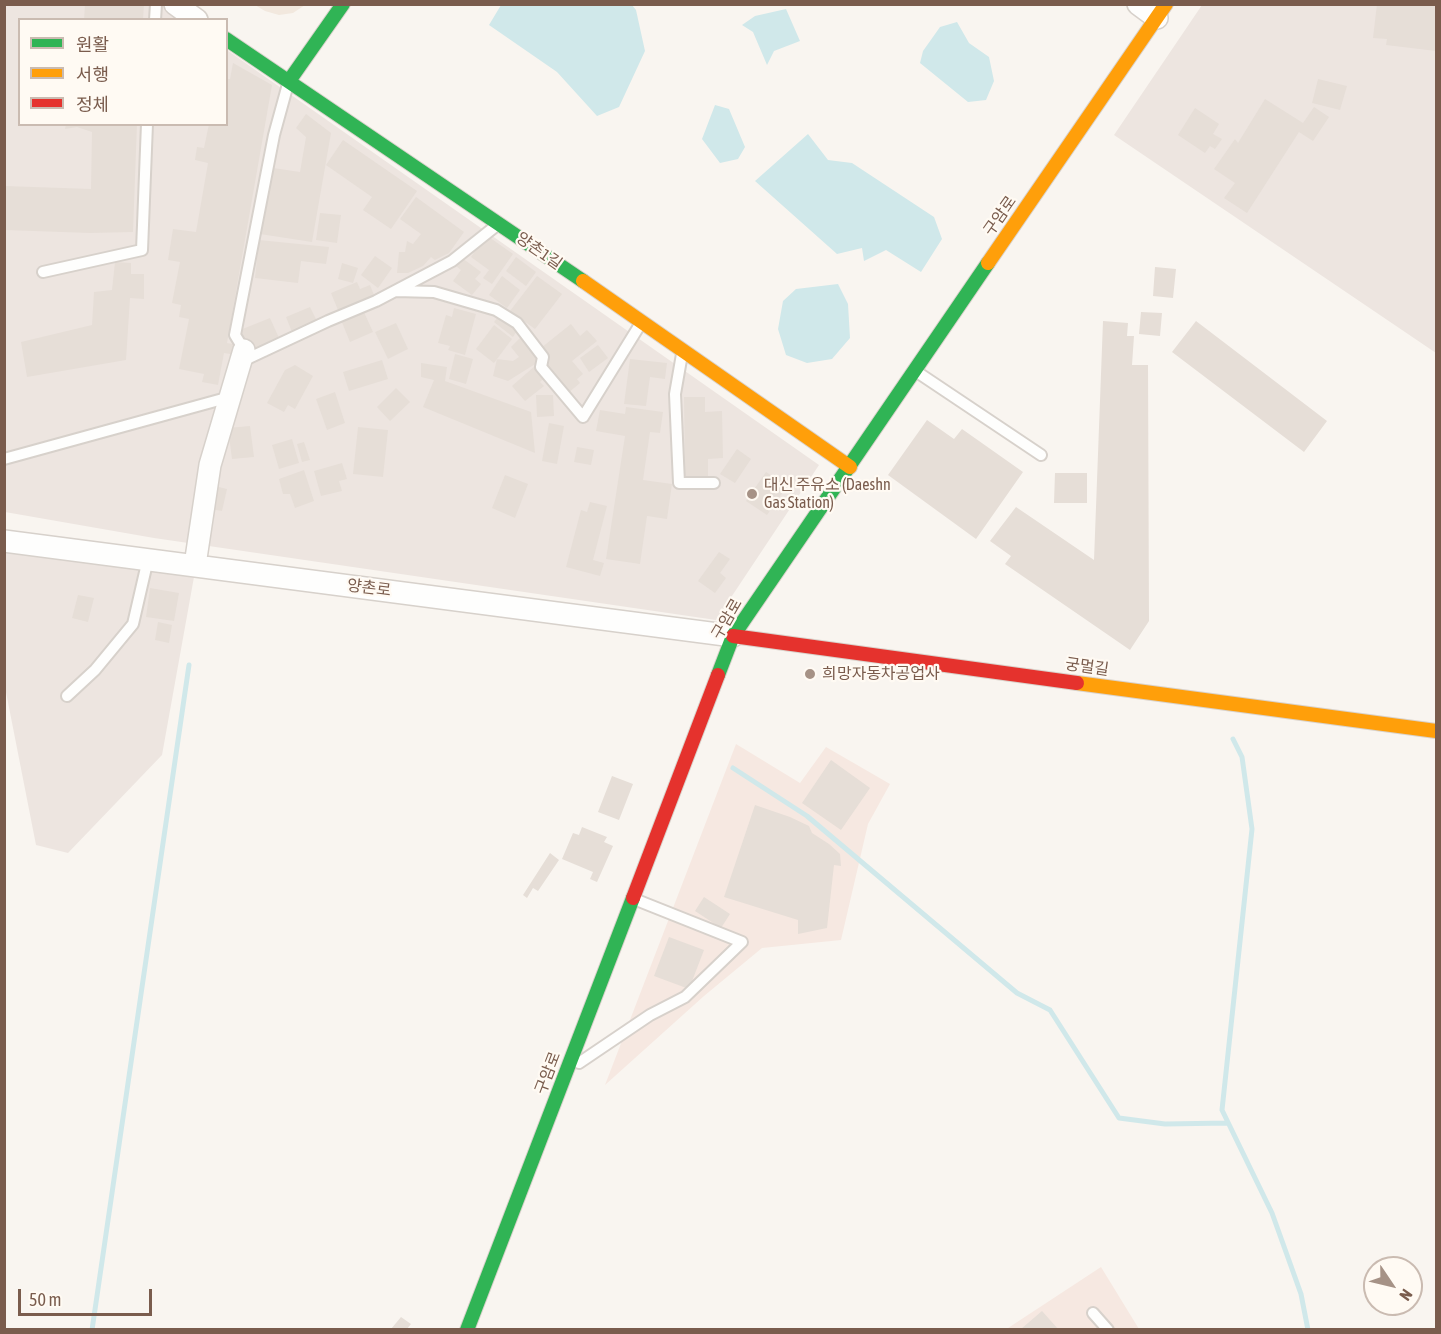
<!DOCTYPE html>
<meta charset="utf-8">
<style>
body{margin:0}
#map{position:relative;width:1441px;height:1334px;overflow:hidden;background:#f9f5f0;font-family:"Asap Condensed","Noto Sans KR",sans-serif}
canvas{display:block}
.frame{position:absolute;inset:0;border:6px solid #7a5c4d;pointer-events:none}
.legend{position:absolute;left:18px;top:18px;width:210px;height:108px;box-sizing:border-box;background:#fffaf3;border:2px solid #cabbb1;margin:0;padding:8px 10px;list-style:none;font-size:18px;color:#7a5c4d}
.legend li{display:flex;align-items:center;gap:12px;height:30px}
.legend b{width:30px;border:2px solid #cabbb1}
.north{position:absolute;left:1363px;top:1256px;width:60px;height:60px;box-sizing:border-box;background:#fffaf3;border:2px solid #cabbb1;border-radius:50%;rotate:125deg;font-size:16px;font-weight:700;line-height:24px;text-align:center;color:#7a5c4d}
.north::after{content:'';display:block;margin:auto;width:21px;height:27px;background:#a69286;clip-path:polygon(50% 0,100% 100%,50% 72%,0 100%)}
.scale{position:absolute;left:18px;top:1289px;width:134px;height:27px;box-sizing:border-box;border:3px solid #7a5c4d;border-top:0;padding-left:8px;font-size:18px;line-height:21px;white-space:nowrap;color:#7a5c4d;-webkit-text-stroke:4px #fffaf3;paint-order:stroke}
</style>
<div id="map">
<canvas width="1441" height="1334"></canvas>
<div class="frame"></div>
<ul class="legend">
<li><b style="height:8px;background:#30b455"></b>원활</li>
<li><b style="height:8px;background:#ff9f0a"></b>서행</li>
<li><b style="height:8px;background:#e5322d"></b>정체</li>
</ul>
<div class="north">N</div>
<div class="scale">50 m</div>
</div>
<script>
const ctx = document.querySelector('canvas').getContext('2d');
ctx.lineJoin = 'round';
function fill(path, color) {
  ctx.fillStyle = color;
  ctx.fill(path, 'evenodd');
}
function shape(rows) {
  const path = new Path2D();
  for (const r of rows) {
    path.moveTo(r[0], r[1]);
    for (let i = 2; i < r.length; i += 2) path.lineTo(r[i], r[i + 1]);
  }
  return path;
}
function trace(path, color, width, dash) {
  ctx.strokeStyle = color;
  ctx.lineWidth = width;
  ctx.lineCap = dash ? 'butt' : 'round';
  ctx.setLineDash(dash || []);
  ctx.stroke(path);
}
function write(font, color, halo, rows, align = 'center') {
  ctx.font = font + ' "Asap Condensed","Noto Sans KR",sans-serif';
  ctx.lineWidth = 4.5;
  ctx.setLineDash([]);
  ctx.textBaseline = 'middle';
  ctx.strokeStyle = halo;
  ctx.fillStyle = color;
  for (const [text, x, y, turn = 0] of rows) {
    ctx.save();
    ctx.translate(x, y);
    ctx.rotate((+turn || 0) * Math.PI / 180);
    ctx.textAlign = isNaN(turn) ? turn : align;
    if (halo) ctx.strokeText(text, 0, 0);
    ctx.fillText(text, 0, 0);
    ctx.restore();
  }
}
fill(shape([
 [255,5,305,5,293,13,279,15,265,11]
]), '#f2e8de');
fill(shape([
 [736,744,800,783,826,747,890,784,868,824,841,940,762,948,704,996,605,1085],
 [1101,1267,1139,1329,1005,1330]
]), '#f6e8e1');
fill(shape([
 [4,5,162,5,183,19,20,20,20,124,226,124,227,50,819,465,716,620,154,538,5,512],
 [1202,5,1436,5,1436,353,1114,135],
 [5,552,194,577,162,755,68,853,36,845,5,687]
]), '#ede5e0');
fill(shape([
 [501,5,632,5,636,10,645,51,619,107,597,116,557,72,489,25],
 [786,9,800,41,774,51,767,65,753,32,742,25,755,16],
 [957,22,969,43,989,57,994,81,986,100,968,102,920,63,923,51,940,27],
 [715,105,729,109,745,147,738,159,720,163,702,139],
 [808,134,828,160,852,163,934,217,942,239,921,272,886,250,864,261,862,248,837,254,755,181],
 [838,284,848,304,850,338,832,359,807,363,786,355,778,329,783,301,796,289]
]), '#d0e8ea');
trace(shape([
 [1233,739,1242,757,1252,829,1222,1110,1272,1213,1301,1294,1308,1330],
 [733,768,807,816,1017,993,1050,1010,1119,1118,1165,1124,1228,1123],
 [92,1330,189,665]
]), '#d0e8ea', 5);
fill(shape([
 [85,4,144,4,143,20,84,20],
 [1377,4,1436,4,1436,51,1386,45,1387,39,1373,38],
 [233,63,272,85,227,343,238,345,236,355,224,353,218,385,202,382,204,374,179,369,189,319,179,317,181,305,172,303,180,262,168,260,173,229,196,232,208,163,195,160,197,147,204,148,209,124,226,124,226,79,230,79],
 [1318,79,1347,86,1340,110,1312,103],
 [1265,99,1303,123,1314,107,1329,117,1313,141,1299,132,1247,213,1224,198,1235,183,1214,169,1235,139,1238,143],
 [1195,108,1219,124,1213,134,1222,139,1215,149,1210,146,1205,153,1178,135],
 [306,114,331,133,312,242,260,234,273,168,300,172,306,137,296,128],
 [66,124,137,124,133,232,90,233,5,230,5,186,91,189,92,132,77,127,65,129],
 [343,140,417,191,391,229,363,210,372,197,326,165],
 [416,197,464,232,449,253,435,260,431,257,423,266,408,273,397,273,399,252,405,252,407,241,413,244,421,234,400,219],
 [320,213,341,215,337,243,316,240],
 [486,235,513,254,492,284,483,278,489,270,471,257],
 [259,240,329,247,326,264,301,261,298,283,255,278],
 [375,256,392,268,378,288,361,275],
 [516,257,536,272,526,286,506,271],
 [462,258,481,272,475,279,481,284,472,295,453,281,461,270,456,266],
 [115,262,131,263,131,274,144,274,144,299,130,298,126,360,27,377,21,342,92,325,94,292,112,290],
 [342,263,358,268,353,283,338,279],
 [1155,267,1176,269,1173,298,1153,296],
 [502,276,520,290,507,308,489,295],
 [537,276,562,294,535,329,510,311],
 [357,282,360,289,370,285,374,295,338,310,331,293],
 [310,307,317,321,292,332,286,317],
 [454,308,476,314,465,355,448,350,450,346,438,343,446,315,452,317],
 [363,310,373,332,350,342,341,320],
 [1141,312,1162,313,1160,336,1139,334],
 [500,315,518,329,513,337,494,322],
 [270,318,279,338,248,351,240,330],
 [1103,321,1128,323,1127,336,1134,336,1132,365,1148,365,1149,621,1130,650,1005,564,1011,556,990,541,1016,507,1094,560],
 [1196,321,1327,421,1304,452,1172,352],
 [396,323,408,349,388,359,375,332],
 [571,324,580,336,587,330,597,341,572,361,583,374,577,379,580,383,568,393,544,362,548,358,541,348],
 [494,325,512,339,494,363,476,349],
 [523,335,540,361,508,381,493,376,497,359,513,361,519,357,511,347],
 [598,345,608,358,589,372,580,358],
 [455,354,473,359,466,384,449,379],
 [630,359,667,363,665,379,650,377,646,406,624,404],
 [382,360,388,379,349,391,343,372],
 [421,363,447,367,445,381,531,412,535,453,423,407,434,380,421,377],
 [295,365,313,376,295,409,288,405,284,412,267,403,285,370],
 [535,366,545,377,540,382,544,386,525,401,512,386],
 [396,388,410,402,390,421,377,407],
 [335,392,345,423,327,430,316,399],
 [536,395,553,395,554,416,537,417],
 [684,397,705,397,705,412,722,411,723,458,708,459,708,476,685,477],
 [626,407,663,412,660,433,650,432,643,480,672,484,667,519,647,516,640,564,606,559,625,436,596,431,600,410,625,414],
 [927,420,954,439,962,429,1023,472,976,539,888,475],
 [549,423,564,426,557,464,542,461],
 [250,426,254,457,232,459,228,428],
 [358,427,388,430,383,477,353,474],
 [292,439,299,463,279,469,272,445],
 [304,442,310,460,302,462,297,444],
 [577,447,594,450,591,465,574,462],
 [737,449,751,459,735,483,720,474],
 [342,463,347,479,339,481,342,491,321,496,314,471],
 [304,470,314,501,295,508,290,494,283,494,279,479],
 [766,472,787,486,767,515,746,501],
 [1055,473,1087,473,1087,503,1054,503],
 [505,475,528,484,515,518,492,508],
 [215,486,227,489,222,511,210,509],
 [590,502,607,506,593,560,604,563,600,576,566,567,581,510,587,512],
 [719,552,730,559,720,573,726,578,715,593,698,581],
 [150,588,179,593,174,621,146,617],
 [78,595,94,598,88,622,72,618],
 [158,622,172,625,169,643,155,640],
 [831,760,870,788,841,830,802,803],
 [612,776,633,784,619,820,598,812],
 [755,805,790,817,809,826,812,833,829,844,840,854,841,866,834,865,827,928,798,934,798,920,724,897],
 [582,827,607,837,604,842,613,846,597,882,590,879,593,872,562,859,573,833,579,835],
 [550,853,559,860,538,891,533,888,527,898,523,895],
 [704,897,730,914,721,928,695,911],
 [669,937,704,950,689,989,654,976],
 [1042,1311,1058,1329,1021,1329],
 [401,1317,411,1324,407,1329,391,1329]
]), '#e6ded7');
const lane = shape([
 [155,20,156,4],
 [288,84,274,135,235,335,249,358,328,321,376,301,452,261,497,225],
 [43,272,142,250,147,124],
 [396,291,434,292,496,310,517,323,543,357,541,367,583,417,641,323],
 [682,354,675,394,679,483,714,483],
 [917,372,1041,455],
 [4,459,230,397],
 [67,696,95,670,133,624,148,559],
 [579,1063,650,1015,685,997,742,942,634,899],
 [1093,1313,1108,1330]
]);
const street = shape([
 [175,4,197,20],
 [1138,4,1157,18],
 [4,541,733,636],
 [195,565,210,465,244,350]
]);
const fast = shape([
 [226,39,583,281],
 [289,81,343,4],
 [718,675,733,636,988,263],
 [467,1330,633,898]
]);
const slow = shape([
 [988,263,1166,4],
 [583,281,850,467],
 [1077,683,1436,731]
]);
const jam = shape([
 [733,636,1077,683],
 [633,898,718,675]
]);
trace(lane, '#d7d1cb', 14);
trace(street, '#d7d1cb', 24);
trace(fast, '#d9d2cb', 16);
trace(slow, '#d9d2cb', 16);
trace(jam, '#d9d2cb', 16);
trace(lane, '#fefefd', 10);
trace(street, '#fefefd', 21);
trace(fast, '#30b455', 14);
trace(slow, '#ff9f0a', 14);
trace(jam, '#e5322d', 14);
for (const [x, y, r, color] of [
 [752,494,6,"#a69286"],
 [810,674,6,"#a69286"]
]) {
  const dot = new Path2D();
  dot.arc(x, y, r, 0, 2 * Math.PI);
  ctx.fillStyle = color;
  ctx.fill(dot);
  trace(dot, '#fffaf3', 2);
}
write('16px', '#7a5c4d', '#fffaf3', [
 ["구암로",1000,216,-55],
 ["양촌1길",539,251,35],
 ["양촌로",369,588,7],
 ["구암로",727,619,-60],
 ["궁멀길",1087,667,8],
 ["구암로",548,1073,-69]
]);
write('16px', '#7a5c4d', '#fffaf3', [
 ["대신 주유소 (Daeshn",764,485],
 ["Gas Station)",764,503],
 ["희망자동차공업사",822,674]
], 'left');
</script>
